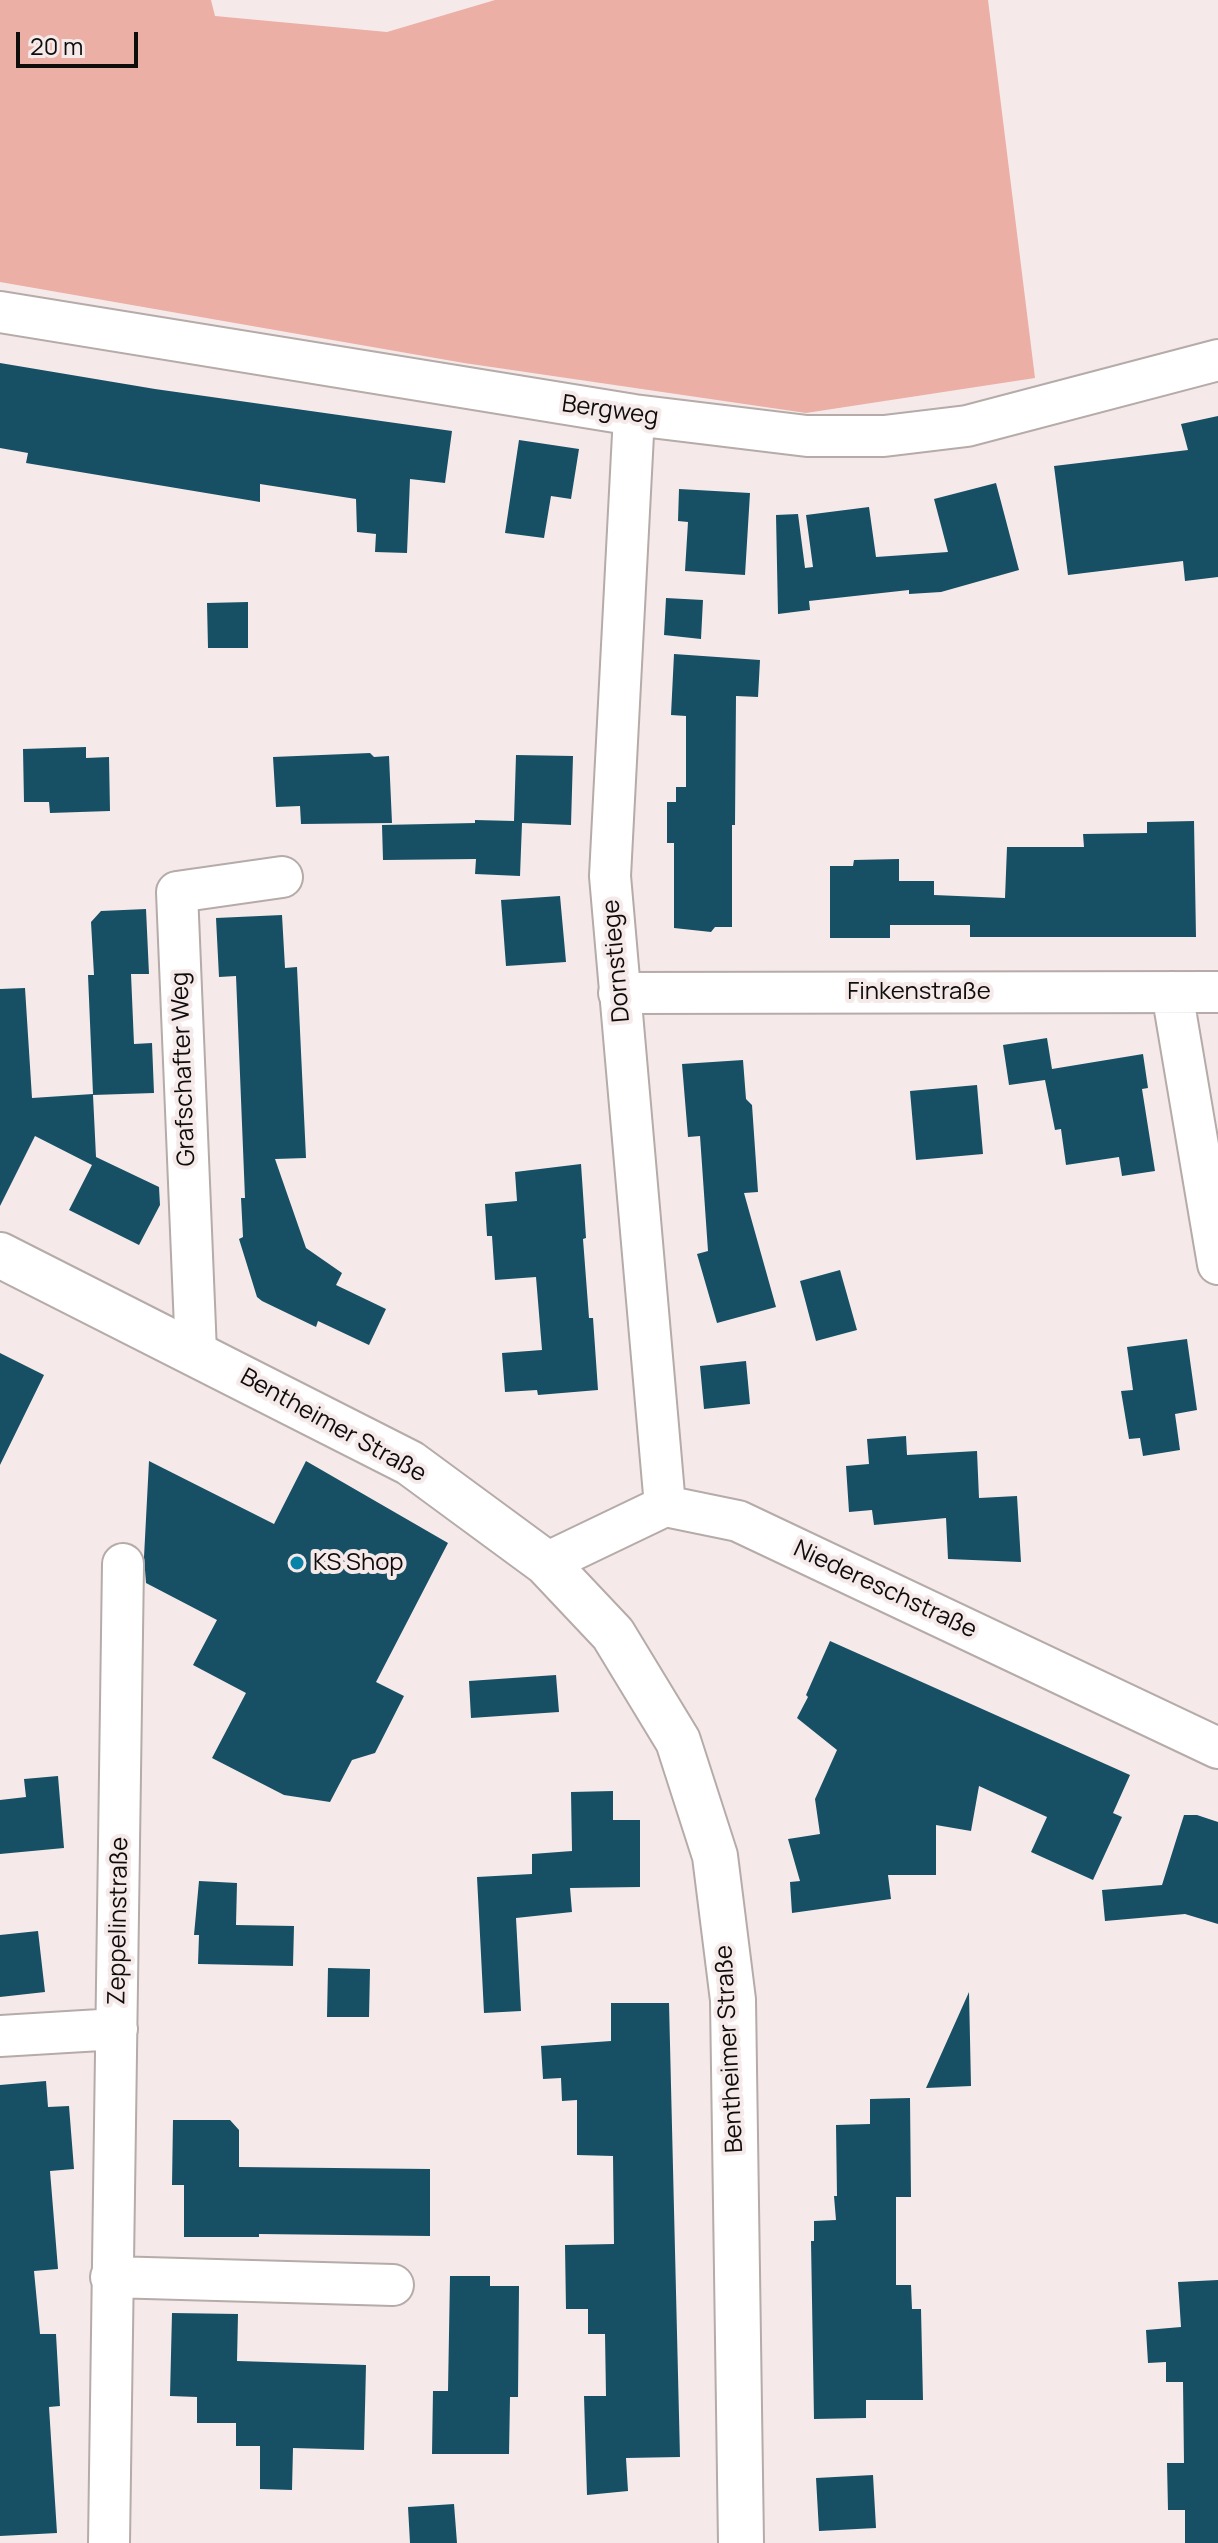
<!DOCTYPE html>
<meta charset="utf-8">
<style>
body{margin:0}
#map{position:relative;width:1218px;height:2543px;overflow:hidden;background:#f5eae9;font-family:Manrope,sans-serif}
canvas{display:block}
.scale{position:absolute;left:16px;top:32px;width:122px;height:36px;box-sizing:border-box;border:4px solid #0f0c0c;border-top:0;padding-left:10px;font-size:24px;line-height:28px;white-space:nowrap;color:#0f0c0c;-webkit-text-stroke:6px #f5eae9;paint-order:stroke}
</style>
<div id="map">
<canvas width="1218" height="2543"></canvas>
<div class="scale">20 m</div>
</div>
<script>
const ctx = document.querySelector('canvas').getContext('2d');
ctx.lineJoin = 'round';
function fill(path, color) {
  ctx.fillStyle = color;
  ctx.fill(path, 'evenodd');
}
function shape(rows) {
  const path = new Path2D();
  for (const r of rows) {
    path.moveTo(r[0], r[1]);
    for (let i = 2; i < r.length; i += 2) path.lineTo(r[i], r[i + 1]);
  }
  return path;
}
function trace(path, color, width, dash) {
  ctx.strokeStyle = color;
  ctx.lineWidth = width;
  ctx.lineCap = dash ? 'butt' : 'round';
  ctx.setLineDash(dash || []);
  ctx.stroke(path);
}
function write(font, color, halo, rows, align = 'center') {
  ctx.font = font + ' Manrope,sans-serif';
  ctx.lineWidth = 8;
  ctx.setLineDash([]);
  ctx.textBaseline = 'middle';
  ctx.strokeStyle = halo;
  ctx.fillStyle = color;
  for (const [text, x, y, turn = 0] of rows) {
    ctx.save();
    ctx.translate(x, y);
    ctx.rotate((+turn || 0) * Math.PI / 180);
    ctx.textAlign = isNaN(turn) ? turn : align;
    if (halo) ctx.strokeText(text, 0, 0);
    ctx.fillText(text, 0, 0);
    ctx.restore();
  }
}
fill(shape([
 [0,0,211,0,215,16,387,32,495,0,988,0,1035,378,806,413,464,363,0,282]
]), '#ebafa6');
fill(shape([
 [0,363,155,389,452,431,445,483,410,479,407,553,375,552,376,534,357,532,356,499,260,484,260,502,26,463,28,453,0,448],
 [1218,416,1218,577,1185,581,1183,561,1068,575,1054,466,1188,450,1181,424],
 [519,440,579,449,571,499,551,496,544,538,505,533],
 [996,483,1019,570,941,592,909,594,909,590,809,601,810,610,778,614,776,515,798,514,805,568,813,567,806,515,869,507,876,557,948,552,934,499],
 [679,489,750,493,745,575,685,571,688,522,678,521],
 [666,598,703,600,701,639,664,635],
 [248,602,248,648,208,648,207,603],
 [674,654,760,660,758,697,736,696,735,825,732,825,732,927,715,927,711,932,674,928,674,843,667,843,667,802,676,802,676,787,686,787,686,716,671,715],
 [86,747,86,758,109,757,110,811,50,813,49,802,24,802,23,749],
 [370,753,374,757,389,756,392,823,301,824,300,806,276,807,273,757],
 [516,755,573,756,571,825,522,823,520,876,475,874,476,859,383,860,382,825,475,823,475,820,514,821],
 [1194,821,1196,937,970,937,970,925,890,925,890,938,830,938,830,866,853,866,854,860,899,859,899,881,934,881,934,895,1005,898,1007,847,1084,847,1083,834,1147,833,1147,822],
 [560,896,566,962,506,966,501,900],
 [146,909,149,974,131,974,134,1044,152,1043,154,1093,93,1095,96,1157,159,1187,160,1205,139,1245,69,1210,92,1165,35,1136,0,1206,0,989,25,988,32,1098,93,1094,88,975,94,975,91,922,101,911],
 [282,915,285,968,297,967,306,1158,275,1159,306,1248,342,1273,336,1285,386,1309,369,1345,318,1321,316,1327,262,1301,257,1297,239,1239,243,1237,241,1198,245,1198,236,976,219,977,216,918],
 [1047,1038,1052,1069,1143,1054,1148,1088,1142,1089,1155,1171,1122,1176,1119,1157,1066,1165,1061,1129,1055,1130,1045,1080,1009,1085,1003,1045],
 [743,1060,746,1099,752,1105,758,1192,744,1193,776,1307,717,1323,697,1254,708,1251,700,1136,688,1137,682,1064],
 [977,1085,983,1154,916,1160,910,1091],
 [581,1164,586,1238,583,1239,589,1318,593,1318,598,1390,538,1395,537,1390,505,1392,502,1353,542,1350,536,1277,495,1280,492,1236,487,1236,485,1204,517,1201,515,1172],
 [840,1270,857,1330,816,1341,800,1281],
 [1187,1339,1197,1410,1175,1414,1180,1450,1143,1456,1140,1438,1129,1439,1121,1391,1133,1390,1127,1347],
 [0,1353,44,1375,0,1465],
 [746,1361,750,1404,704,1409,700,1366],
 [906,1436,907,1455,977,1451,979,1498,1017,1496,1021,1562,948,1559,946,1518,874,1525,872,1510,849,1512,846,1466,869,1464,867,1439],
 [149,1461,274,1524,306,1461,448,1543,376,1682,404,1696,375,1753,352,1760,330,1802,284,1795,212,1758,246,1693,193,1665,217,1620,146,1583,144,1557],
 [830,1641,1130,1775,1113,1813,1122,1817,1093,1880,1031,1852,1047,1817,979,1786,971,1831,936,1825,936,1875,888,1875,891,1899,792,1913,790,1882,800,1881,788,1839,820,1834,815,1799,837,1750,797,1718,808,1697,806,1695],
 [556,1675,559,1712,471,1718,469,1681],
 [58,1776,64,1848,0,1854,0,1800,26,1797,24,1779],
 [613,1791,613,1820,640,1820,640,1887,570,1888,572,1912,516,1918,521,2011,484,2013,477,1877,532,1874,532,1854,572,1851,571,1792],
 [1184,1815,1197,1815,1218,1822,1218,1924,1185,1914,1105,1921,1102,1890,1162,1885],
 [199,1881,237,1883,236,1925,294,1926,293,1966,198,1964,199,1935,194,1935],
 [38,1931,45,1992,0,1997,0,1935],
 [328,1968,370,1969,369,2017,327,2017],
 [969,1992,971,2086,926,2088],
 [611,2003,669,2003,680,2457,626,2458,628,2491,587,2495,584,2396,606,2396,605,2334,588,2334,588,2309,566,2309,565,2245,614,2244,613,2156,577,2155,577,2100,562,2101,561,2078,543,2079,541,2046,611,2041],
 [46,2081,48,2107,69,2106,74,2169,50,2171,58,2269,34,2271,40,2334,56,2334,60,2406,49,2407,57,2533,0,2536,0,2085],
 [910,2098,911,2197,896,2197,896,2285,911,2285,912,2309,921,2309,923,2400,866,2400,866,2418,814,2419,811,2241,814,2241,814,2221,836,2220,834,2196,837,2196,836,2125,870,2124,870,2099],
 [173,2120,230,2120,239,2130,239,2167,430,2169,430,2236,259,2234,259,2237,184,2237,184,2185,172,2185],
 [450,2276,490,2276,490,2286,519,2286,518,2397,510,2397,509,2454,432,2454,433,2391,448,2391],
 [1218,2280,1218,2543,1185,2543,1185,2510,1168,2510,1167,2463,1184,2463,1183,2382,1166,2382,1166,2362,1148,2363,1146,2330,1181,2327,1178,2282],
 [172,2313,238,2314,237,2361,366,2365,364,2450,293,2448,292,2490,260,2489,260,2446,236,2446,236,2423,197,2423,197,2397,170,2396],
 [873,2475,876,2528,819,2531,816,2478],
 [454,2504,457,2543,410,2543,408,2507]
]), '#175065');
const street = shape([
 [0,312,634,415,807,436,884,436,967,426,1218,360],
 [634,415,610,876,665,1506],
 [1172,992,1218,1264],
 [619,993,1218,992],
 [196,1352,177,892,282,877],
 [546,1563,665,1506,738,1521,1218,1748],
 [0,2036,117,2029],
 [111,2277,393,2285],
 [109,2543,123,1564]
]);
const secondary = shape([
 [0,1255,410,1463,546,1563,613,1634,678,1741,715,1856,733,2000,741,2543]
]);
trace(street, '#b5aba9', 44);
trace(secondary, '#b5aba9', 48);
trace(street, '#fff', 40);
trace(secondary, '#fff', 44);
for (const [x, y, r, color] of [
 [297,1563,8,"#0883a8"]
]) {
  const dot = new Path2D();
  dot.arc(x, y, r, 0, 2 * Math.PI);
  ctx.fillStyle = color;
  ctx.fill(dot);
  trace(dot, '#f5eae9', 3);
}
write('24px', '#0f0c0c', '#f5eae9', [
 ["Bergweg",610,411,8],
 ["Dornstiege",617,961,-95],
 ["Finkenstraße",919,992],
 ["Grafschafter Weg",184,1069,-92],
 ["Bentheimer Straße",333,1426,29],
 ["Niedereschstraße",885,1590,25],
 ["Zeppelinstraße",119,1921,-89],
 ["Bentheimer Straße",730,2049,-93]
]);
write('24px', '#0f0c0c', '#f5eae9', [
 ["KS Shop",313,1563]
], 'left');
</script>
